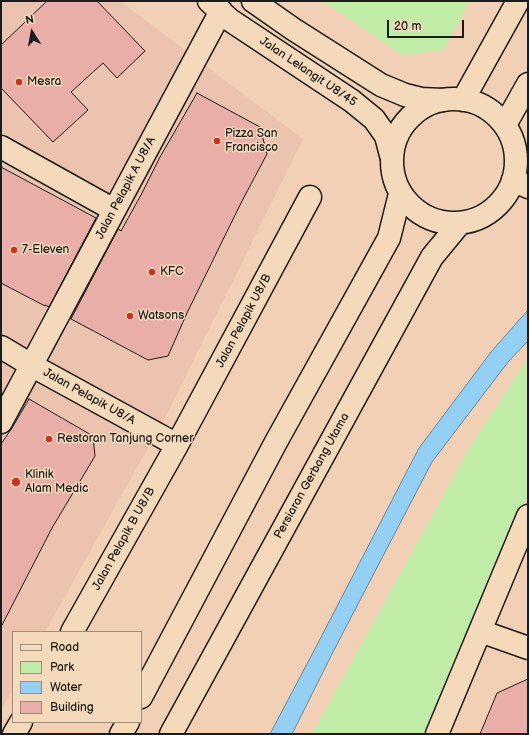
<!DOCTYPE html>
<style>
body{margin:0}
#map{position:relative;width:529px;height:735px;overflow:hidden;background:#f2d0b6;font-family:"Balsamiq Sans",sans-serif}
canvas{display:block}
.frame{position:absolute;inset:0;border:2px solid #1c1c1c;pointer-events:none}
.legend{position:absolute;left:12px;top:631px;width:130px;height:92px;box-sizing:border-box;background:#f4d9ba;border:1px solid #9e8d7b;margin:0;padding:5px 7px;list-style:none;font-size:12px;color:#1c1c1c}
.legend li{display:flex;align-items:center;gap:8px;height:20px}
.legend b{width:20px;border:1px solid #9e8d7b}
.north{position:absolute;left:12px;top:12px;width:40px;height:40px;-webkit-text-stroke:3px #f4d9ba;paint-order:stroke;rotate:349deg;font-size:11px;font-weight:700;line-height:16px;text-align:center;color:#1c1c1c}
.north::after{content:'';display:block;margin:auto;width:14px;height:18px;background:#1c1c1c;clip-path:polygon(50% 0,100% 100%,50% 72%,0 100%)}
.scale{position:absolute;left:387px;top:20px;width:77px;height:18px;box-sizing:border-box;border:2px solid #1c1c1c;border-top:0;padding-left:5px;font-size:12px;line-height:14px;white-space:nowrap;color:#1c1c1c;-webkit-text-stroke:3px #f4d9ba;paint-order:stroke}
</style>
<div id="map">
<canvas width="529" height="735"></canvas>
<div class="frame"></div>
<ul class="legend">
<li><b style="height:5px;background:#f4d9ba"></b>Road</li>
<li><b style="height:11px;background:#c0eca8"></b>Park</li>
<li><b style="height:11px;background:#94cff4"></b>Water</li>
<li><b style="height:11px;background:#e9aea7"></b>Building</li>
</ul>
<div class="north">N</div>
<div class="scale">20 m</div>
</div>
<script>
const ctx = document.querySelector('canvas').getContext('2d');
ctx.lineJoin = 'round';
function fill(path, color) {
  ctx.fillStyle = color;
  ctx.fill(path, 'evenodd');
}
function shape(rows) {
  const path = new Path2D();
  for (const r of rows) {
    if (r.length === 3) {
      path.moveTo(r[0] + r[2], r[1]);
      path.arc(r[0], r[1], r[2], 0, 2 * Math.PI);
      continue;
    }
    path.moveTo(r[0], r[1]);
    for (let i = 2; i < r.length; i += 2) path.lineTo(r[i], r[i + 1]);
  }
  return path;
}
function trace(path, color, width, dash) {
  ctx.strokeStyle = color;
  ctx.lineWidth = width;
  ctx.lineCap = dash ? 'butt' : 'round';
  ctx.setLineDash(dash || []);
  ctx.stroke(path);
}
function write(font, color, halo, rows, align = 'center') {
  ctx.font = font + ' "Balsamiq Sans",sans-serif';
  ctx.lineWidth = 3;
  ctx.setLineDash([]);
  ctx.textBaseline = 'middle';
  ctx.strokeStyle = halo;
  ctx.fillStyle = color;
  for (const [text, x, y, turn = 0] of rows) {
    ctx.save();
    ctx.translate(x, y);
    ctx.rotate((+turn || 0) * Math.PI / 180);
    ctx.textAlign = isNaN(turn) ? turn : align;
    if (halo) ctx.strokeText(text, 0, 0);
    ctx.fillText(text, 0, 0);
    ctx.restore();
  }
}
fill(shape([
 [1,1,120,1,303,139,168,412,45,632,13,632,13,689,1,710]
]), '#ebc3af');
fill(shape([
 [323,1,470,1,444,50,402,55],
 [528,358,528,494,460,654,425,734,312,734,470,447]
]), '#c0eca8');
const water = shape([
 [528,310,528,341,508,362,432,462,333,652,292,734,270,734,318,643,419,448,491,352,528,310]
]);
fill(water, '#94cff4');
trace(water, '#64879e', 1);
const building = shape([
 [47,1,97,1,145,51,117,78,103,63,71,92,88,110,53,142,1,88,1,45,47,1],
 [197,93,260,127,267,154,242,201,187,313,168,356,148,360,71,319,118,229,121,231,141,195,160,157,197,93],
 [1,167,96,218,49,307,45,305,45,306,1,283,1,167],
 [29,399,93,436,95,456,52,528,1,627,1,444,12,428,29,399],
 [528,679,528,734,480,734,497,693,528,679]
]);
fill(building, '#e9aea7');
trace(building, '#1c1c1c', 1);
const minor = shape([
 [209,1,230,20,352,101,374,119,386,136,391,155],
 [253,1,293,29,381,85,405,95,421,99,443,100],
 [1,147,114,210],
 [513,180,528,187],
 [1,347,31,365,177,445],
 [1,422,221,11],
 [480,631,528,648],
 [72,632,177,445,310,197],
 [14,734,21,722],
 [437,734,480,631,528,516]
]);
const major = shape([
 [454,161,62],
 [463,100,518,1],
 [505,125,528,84],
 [141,697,276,442,389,238,400,194],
 [121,734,128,722],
 [171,734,432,257,460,223]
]);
trace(minor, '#1c1c1c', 25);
trace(major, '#1c1c1c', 25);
trace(minor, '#f4d9ba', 22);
trace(major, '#f4d9ba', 22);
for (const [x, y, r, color] of [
 [19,82,4,"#c8321e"],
 [217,141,4,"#c8321e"],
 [14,250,4,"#c8321e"],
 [152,272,4,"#c8321e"],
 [130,316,4,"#c8321e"],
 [49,439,4,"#c8321e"],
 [16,482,5,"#c8321e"]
]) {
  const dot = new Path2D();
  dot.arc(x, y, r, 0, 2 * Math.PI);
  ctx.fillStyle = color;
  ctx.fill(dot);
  trace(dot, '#f4d9ba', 1.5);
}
write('12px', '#1c1c1c', '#f4d9ba', [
 ["Jalan Lelangit U8/45",308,72,34],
 ["Jalan Pelapik A U8/A",126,188,-62],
 ["Jalan Pelapik U8/B",244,321,-62],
 ["Jalan Pelapik U8/A",89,397,29],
 ["Persiaran Gerbang Utama",312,476,-61],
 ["Jalan Pelapik B U8/B",124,539,-61]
]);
write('12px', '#1c1c1c', '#f4d9ba', [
 ["Mesra",27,82],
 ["Pizza San",225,134],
 ["Francisco",225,148],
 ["7-Eleven",22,250],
 ["KFC",160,272],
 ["Watsons",138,316],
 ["Restoran Tanjung Corner",57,439],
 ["Klinik",25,475],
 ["Alam Medic",25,489]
], 'left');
</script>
